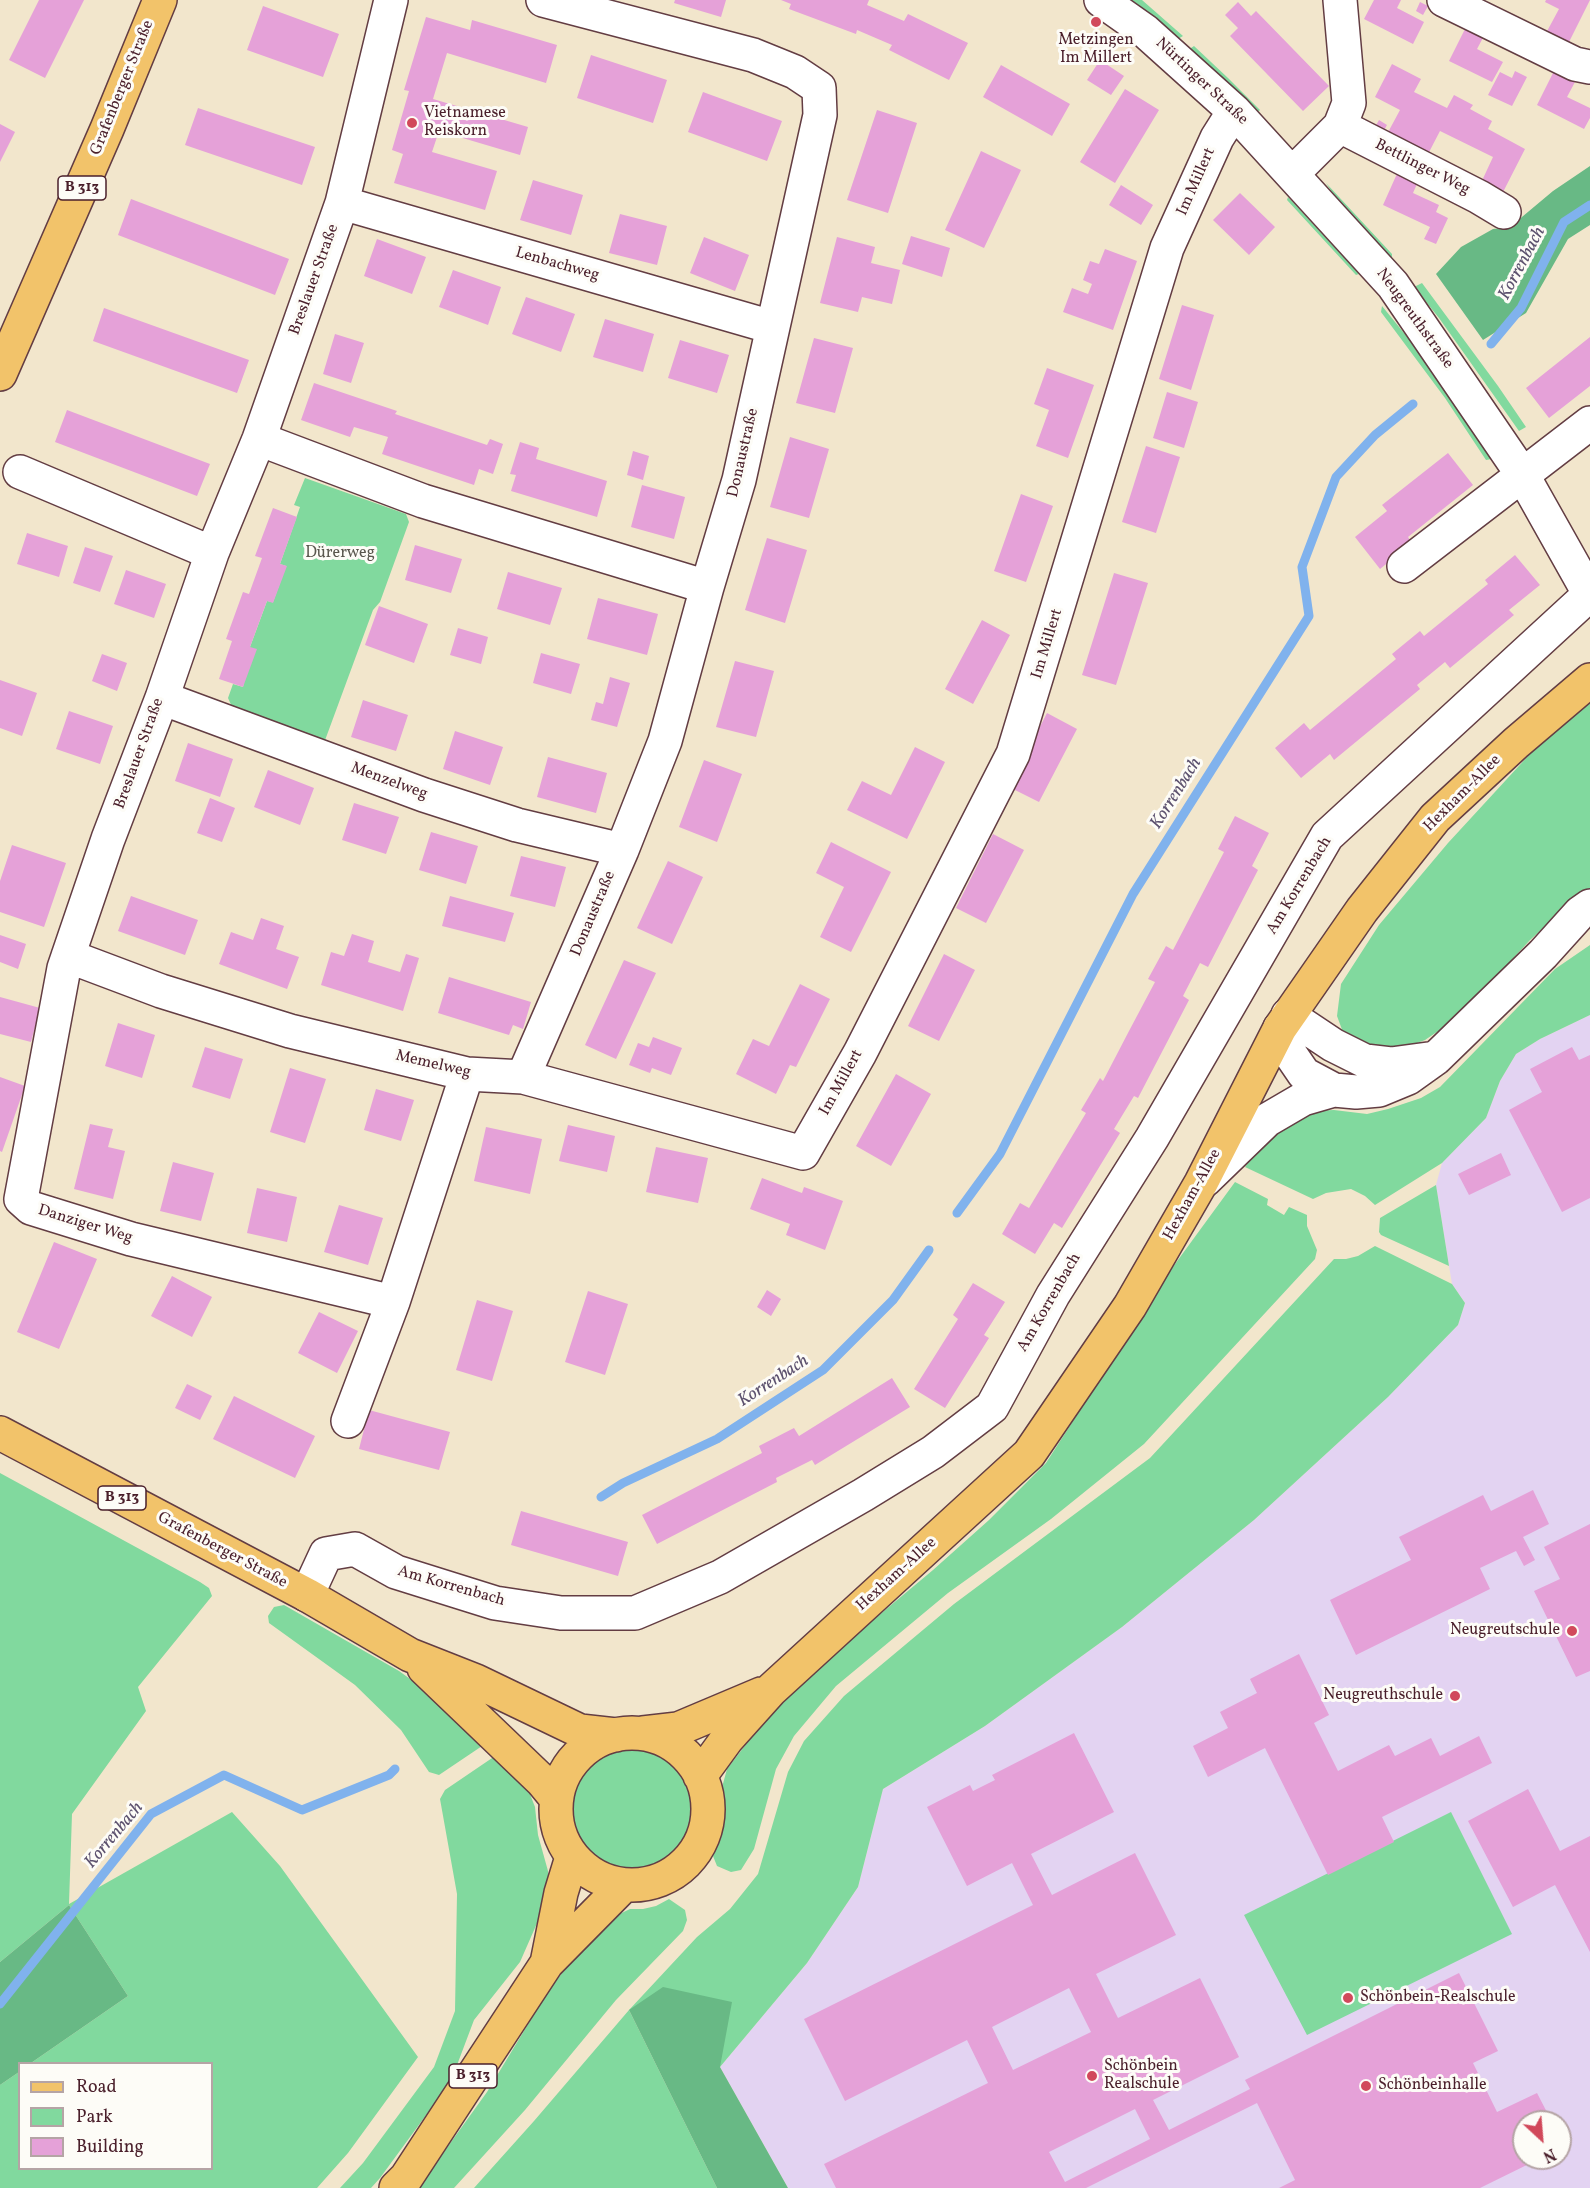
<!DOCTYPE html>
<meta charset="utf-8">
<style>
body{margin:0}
#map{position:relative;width:1590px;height:2188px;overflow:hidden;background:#f2e6cc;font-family:Vollkorn,serif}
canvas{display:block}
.legend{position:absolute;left:18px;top:2062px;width:195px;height:108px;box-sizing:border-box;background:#fdfcf7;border:2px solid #b5a4a5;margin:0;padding:8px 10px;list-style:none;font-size:18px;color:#4a1f2b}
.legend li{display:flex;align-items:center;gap:12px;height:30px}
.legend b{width:30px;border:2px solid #b5a4a5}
.north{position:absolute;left:1512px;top:2110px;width:60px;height:60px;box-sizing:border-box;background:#fdfcf7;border:2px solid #b5a4a5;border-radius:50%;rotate:154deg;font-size:16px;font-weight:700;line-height:24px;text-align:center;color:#4a1f2b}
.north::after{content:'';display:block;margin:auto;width:21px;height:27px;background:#d1495b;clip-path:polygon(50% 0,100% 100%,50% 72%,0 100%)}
</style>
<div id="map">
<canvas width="1590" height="2188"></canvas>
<ul class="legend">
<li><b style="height:8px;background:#f2c36a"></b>Road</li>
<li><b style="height:16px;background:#81d99e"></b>Park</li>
<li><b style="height:16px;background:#e5a1d8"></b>Building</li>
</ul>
<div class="north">N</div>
</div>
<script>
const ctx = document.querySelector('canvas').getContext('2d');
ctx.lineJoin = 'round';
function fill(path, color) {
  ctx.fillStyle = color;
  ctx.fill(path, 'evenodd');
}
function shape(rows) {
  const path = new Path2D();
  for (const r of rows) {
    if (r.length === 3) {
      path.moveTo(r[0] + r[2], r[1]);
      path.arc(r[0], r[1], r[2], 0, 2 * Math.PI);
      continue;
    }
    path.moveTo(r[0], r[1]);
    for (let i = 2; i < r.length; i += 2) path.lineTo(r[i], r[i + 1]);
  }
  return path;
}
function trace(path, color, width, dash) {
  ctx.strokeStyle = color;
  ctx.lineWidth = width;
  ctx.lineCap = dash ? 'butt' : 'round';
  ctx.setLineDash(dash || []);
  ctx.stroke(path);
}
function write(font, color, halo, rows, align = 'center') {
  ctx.font = font + ' Vollkorn,serif';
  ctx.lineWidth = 6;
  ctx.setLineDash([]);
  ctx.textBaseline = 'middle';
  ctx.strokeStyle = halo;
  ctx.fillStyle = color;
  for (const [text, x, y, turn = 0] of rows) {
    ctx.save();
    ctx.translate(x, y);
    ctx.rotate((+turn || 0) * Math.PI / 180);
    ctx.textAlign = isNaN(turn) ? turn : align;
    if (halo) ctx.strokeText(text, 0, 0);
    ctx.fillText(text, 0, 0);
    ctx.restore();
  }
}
fill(shape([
 [1590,1015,1590,2188,788,2188,720,2067,807,1963,858,1887,883,1789,985,1726,1122,1627,1254,1520,1388,1397,1458,1325,1465,1303,1452,1284,1449,1266,1436,1185,1442,1163,1486,1118,1500,1081,1516,1054,1540,1039],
 [1524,2122,1560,2122,1560,2158,1524,2158]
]), '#e3d3f2');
fill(shape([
 [1130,0,1142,0,1183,36,1178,39],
 [1194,46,1228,78,1260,110,1255,114,1188,50],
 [1326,183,1392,254,1392,259,1332,192],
 [1288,197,1359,274,1356,275,1287,200],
 [1422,283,1498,386,1526,427,1519,431,1439,318,1414,287],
 [1382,306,1417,349,1492,459,1486,460,1445,398,1381,312],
 [305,478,406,514,409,522,380,602,373,610,324,743,232,707,228,698,233,684,243,687,250,647,267,601,273,602,286,566,280,564,300,507,294,505],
 [1590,700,1590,890,1573,901,1530,940,1459,1017,1425,1040,1391,1053,1344,1035,1337,1016,1341,984,1379,925,1448,843,1529,755],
 [1590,945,1590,1015,1540,1039,1516,1054,1500,1081,1486,1118,1442,1163,1375,1205,1365,1196,1351,1189,1326,1193,1313,1199,1245,1167,1265,1139,1311,1111,1334,1110,1367,1114,1388,1109,1421,1098,1440,1087,1555,969],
 [1235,1182,1268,1199,1267,1205,1284,1215,1289,1207,1307,1215,1307,1226,1317,1250,1315,1259,1144,1444,1051,1519,948,1593,836,1686,794,1736,776,1769,754,1849,741,1870,731,1872,717,1866,713,1856,720,1831,721,1791,727,1769,760,1726,817,1667,933,1570,989,1520,1046,1463,1167,1275],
 [1436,1185,1449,1266,1381,1235,1379,1232,1380,1218],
 [1375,1246,1452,1284,1465,1303,1458,1325,1388,1397,1254,1520,1122,1627,985,1726,883,1789,858,1887,807,1963,720,2067,629,2010,717,2188,474,2188,534,2121,629,2010,697,1937,730,1909,758,1874,788,1772,804,1741,844,1696,954,1604,1150,1458,1334,1259,1346,1259,1358,1256],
 [0,1473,200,1582,209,1588,212,1596,138,1687,146,1711,72,1814,69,1904,232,1812,280,1866,418,2057,348,2153,317,2188,0,2188,0,2085,19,2072,20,2168,212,2168,212,2064,31,2063,128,1996,69,1905,0,1962],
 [284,1605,399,1671,438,1699,488,1742,439,1775,429,1772,401,1730,355,1685,269,1623,268,1616,274,1607],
 [632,1810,60],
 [498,1754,528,1789,535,1807,538,1835,548,1871,548,1890,538,1921,520,1962,474,2020,451,2081,380,2178,371,2188,340,2188,363,2163,434,2067,455,2011,457,1894,440,1799,445,1790],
 [1451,1812,1512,1934,1307,2035,1244,1915],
 [669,1899,685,1910,687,1920,683,1931,616,2000,525,2110,454,2188,418,2188,487,2092,550,1988,592,1936,605,1921,630,1909,643,1909,656,1906]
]), '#81d99e');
fill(shape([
 [1590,166,1590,225,1568,239,1526,313,1483,340,1436,274,1461,247,1493,229,1510,227,1553,191],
 [69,1905,128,1996,31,2063,20,2064,19,2072,0,2085,0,1962],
 [663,1987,732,2002,720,2067,788,2188,717,2188,629,2010]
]), '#68b985');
trace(shape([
 [1491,344,1521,308,1564,222,1590,205],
 [957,1213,1000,1154,1133,894,1309,616,1302,567,1336,477,1375,435,1413,404],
 [601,1497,623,1483,717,1439,823,1370,893,1300,929,1250],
 [0,2004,151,1814,224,1775,302,1810,389,1775,395,1769]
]), '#80b2ed', 9);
fill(shape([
 [39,0,84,0,45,78,9,60],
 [675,0,726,0,721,17,674,3],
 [781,0,869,0,867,5,904,21,908,14,968,43,949,80,889,50,892,45,857,30,856,34,789,9,791,4],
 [1374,0,1401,0,1397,8,1424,22,1413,44,1364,19],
 [1546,0,1590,0,1567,46,1545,35,1559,9,1545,2],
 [1238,2,1251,16,1256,11,1329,86,1303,111,1230,36,1238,28,1225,15],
 [1420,2,1428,6,1423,15,1416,11],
 [263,6,339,34,323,77,247,50],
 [426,17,470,30,472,20,557,45,546,83,447,53,433,99,528,127,520,155,439,131,432,152,497,171,485,210,394,183,403,154,392,150,409,91,404,90],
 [1467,25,1485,34,1477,49,1503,62,1492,82,1449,61],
 [591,55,667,80,653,123,577,98],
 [1100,60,1124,76,1111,95,1087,80],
 [1392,64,1421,79,1414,92,1447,108,1454,95,1473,105,1470,109,1492,121,1488,129,1525,149,1501,196,1480,185,1493,157,1440,131,1427,156,1386,136,1400,110,1375,97],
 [1001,65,1070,104,1052,136,983,97],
 [1515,71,1527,77,1512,106,1488,95,1500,72,1512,78],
 [1554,71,1575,82,1567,97,1590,108,1590,118,1584,129,1537,105],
 [1125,89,1159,110,1115,183,1080,162],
 [703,92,782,121,767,161,688,132],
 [198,108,315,147,302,185,185,145],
 [877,110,917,123,888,213,847,200],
 [1379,120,1387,125,1382,134,1374,129],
 [0,124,15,132,0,162],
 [981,151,1021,170,984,248,945,230],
 [1400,167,1420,177,1413,193,1439,205,1436,212,1448,218,1436,244,1424,239,1430,227,1383,205],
 [533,180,583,195,571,235,520,220],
 [1121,185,1153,205,1141,225,1109,205],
 [1240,193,1275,227,1249,255,1213,220],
 [131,199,289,259,275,295,118,235],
 [620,214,667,226,657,265,609,253],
 [911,236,950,248,942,277,902,264],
 [704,237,749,255,735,291,690,273],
 [837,237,875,247,871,263,900,270,892,304,862,297,858,312,820,303],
 [377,239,426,257,412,294,364,276],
 [1105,249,1137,261,1113,330,1063,312,1072,288,1088,294,1092,284,1083,280,1090,261,1099,264],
 [453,270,501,287,488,325,439,307],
 [526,297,575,314,561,352,512,334],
 [1182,305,1214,315,1191,390,1159,379],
 [104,308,249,360,237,393,93,341],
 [605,319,654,334,643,372,593,357],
 [335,334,364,343,351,383,323,374],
 [1590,337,1590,386,1549,418,1526,388],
 [814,338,853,348,835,413,796,403],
 [680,340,729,355,717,393,668,378],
 [1047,368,1094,385,1068,458,1036,446,1049,410,1034,404],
 [314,383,397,411,395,414,487,445,490,439,503,444,493,474,479,469,474,485,382,454,388,437,354,427,350,437,301,420],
 [1167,392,1198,402,1184,448,1153,438],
 [67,410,210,464,197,496,55,442],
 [790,437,829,449,809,518,770,507],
 [520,442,539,448,536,459,607,481,597,517,511,491,516,475,510,474],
 [1146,446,1180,457,1156,533,1122,522],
 [633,451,649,456,643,480,627,475],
 [1448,453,1473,485,1408,537,1412,543,1380,569,1355,537,1387,511,1382,505],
 [642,485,685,497,674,539,631,527],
 [1021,494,1053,506,1026,582,994,571],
 [273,508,297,517,280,564,287,566,273,603,267,601,250,647,257,649,243,687,219,679,232,641,226,639,243,592,249,594,262,558,255,556],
 [27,533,68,546,59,577,17,564],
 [767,538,807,550,785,623,745,610],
 [415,545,462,559,451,593,405,580],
 [85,547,113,556,100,592,73,583],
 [1515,555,1540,585,1509,610,1514,615,1450,668,1445,662,1417,685,1420,689,1334,760,1330,754,1301,778,1275,748,1304,723,1310,730,1396,659,1392,654,1420,631,1424,636,1488,584,1485,580],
 [126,570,166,584,154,618,114,604],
 [508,572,562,588,550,625,497,609],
 [1114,573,1148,583,1116,685,1082,675],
 [598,598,658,614,647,655,587,639],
 [379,606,428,624,414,663,365,645],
 [982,620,1010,635,973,704,945,689],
 [458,628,488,637,481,664,450,655],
 [541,653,580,664,571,694,533,683],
 [102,654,127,663,117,691,92,681],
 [735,661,774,671,756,737,716,727],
 [610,677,630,683,617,727,591,720,596,702,603,704],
 [0,680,37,693,22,736,0,728],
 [363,700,408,715,396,751,351,737],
 [69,711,113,726,100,764,56,749],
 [1047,713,1077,729,1039,802,1009,787],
 [455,731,503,747,490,785,443,769],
 [188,743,233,759,220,797,175,781],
 [915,747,945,762,907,839,847,810,862,781,891,795],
 [548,757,607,773,596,813,537,797],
 [704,760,742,774,717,842,679,827],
 [268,770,314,788,300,825,254,807],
 [210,798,235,808,222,842,197,833],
 [354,803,399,817,386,854,342,840],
 [1235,816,1269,833,1252,866,1258,870,1208,967,1200,963,1183,996,1189,1000,1138,1098,1134,1096,1114,1129,1120,1133,1062,1228,1054,1223,1035,1254,1002,1234,1020,1203,1029,1208,1086,1113,1081,1110,1100,1078,1103,1081,1129,1031,1155,982,1148,979,1166,946,1173,950,1224,852,1218,849],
 [431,832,478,846,466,884,419,870],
 [993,834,1024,850,986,923,956,908],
 [831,842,891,872,851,952,820,937,844,887,816,873],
 [12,845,66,863,44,927,0,912,0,881],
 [521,856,566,867,555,907,510,896],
 [668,861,703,877,672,944,637,928],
 [131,896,198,920,185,955,118,931],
 [450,896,514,913,505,942,442,926],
 [261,918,284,926,276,949,299,957,287,989,219,964,231,932,253,940],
 [352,934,374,941,368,962,400,972,406,954,419,958,403,1011,321,985,331,952,344,956],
 [0,935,26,944,18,969,0,962],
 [944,954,975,970,939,1041,908,1026],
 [624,960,656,973,616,1059,585,1045],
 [449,977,531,1002,523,1029,513,1025,509,1035,438,1013],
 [800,984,830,999,796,1067,790,1065,776,1094,736,1074,753,1039,769,1046],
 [0,997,40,1008,31,1042,0,1034],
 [118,1023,155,1035,142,1078,105,1066],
 [653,1037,682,1048,671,1075,652,1068,650,1073,629,1065,638,1043,649,1047],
 [205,1047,243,1059,230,1099,192,1087],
 [1572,1047,1579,1060,1590,1055,1590,1198,1562,1212,1509,1110,1542,1092,1530,1069],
 [290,1068,326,1079,305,1143,270,1132],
 [896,1074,931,1094,891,1166,856,1146],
 [0,1077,25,1086,2,1152,0,1151],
 [376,1089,414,1100,401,1141,364,1130],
 [90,1124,113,1129,108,1147,125,1151,113,1199,74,1189],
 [568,1125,615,1136,607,1172,559,1161],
 [486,1127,542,1139,530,1194,474,1181],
 [656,1147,708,1158,698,1203,646,1192],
 [1501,1153,1511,1175,1469,1195,1458,1174],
 [173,1162,214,1173,201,1221,160,1211],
 [762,1178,802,1193,804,1187,843,1201,825,1250,786,1235,790,1224,750,1209],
 [257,1188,297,1197,287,1242,247,1233],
 [339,1205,383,1218,368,1265,324,1252],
 [54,1242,97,1259,59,1349,17,1332],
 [172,1276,212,1297,192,1337,151,1316],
 [973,1283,1005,1302,984,1335,989,1338,945,1408,914,1389,958,1319,953,1315],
 [767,1290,781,1299,771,1316,757,1307],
 [588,1291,628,1304,605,1375,565,1362],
 [477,1300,513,1311,492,1381,456,1370],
 [319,1312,358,1331,337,1373,298,1353],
 [892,1378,910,1407,815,1465,812,1460,776,1478,777,1482,657,1544,642,1515,762,1453,759,1446,794,1428,799,1436],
 [187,1384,212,1396,200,1420,175,1408],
 [234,1396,315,1436,295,1478,213,1439],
 [369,1410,450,1432,439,1470,359,1449],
 [1533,1490,1549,1524,1523,1537,1535,1560,1524,1566,1516,1551,1480,1568,1490,1589,1356,1655,1330,1600,1411,1560,1399,1537,1483,1495,1491,1511],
 [521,1511,628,1542,618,1576,511,1545],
 [1590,1524,1590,1671,1576,1677,1534,1591,1560,1579,1544,1547],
 [1299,1654,1329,1715,1314,1723,1338,1771,1389,1745,1395,1756,1431,1738,1440,1756,1479,1736,1492,1763,1382,1817,1394,1842,1328,1875,1265,1748,1208,1777,1193,1746,1228,1728,1220,1712,1257,1693,1250,1679],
 [1074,1733,1114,1812,1031,1854,1052,1895,1135,1853,1176,1935,1096,1974,1118,2018,1200,1978,1239,2057,1153,2100,1169,2130,1250,2089,1245,2080,1459,1973,1498,2051,1473,2063,1497,2112,1537,2093,1552,2122,1524,2122,1524,2158,1541,2158,1480,2188,1279,2188,1295,2180,1257,2103,1086,2188,836,2188,824,2164,988,2083,967,2040,845,2101,804,2019,1033,1905,1012,1863,967,1886,927,1807,970,1785,973,1791,995,1780,992,1775],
 [1069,1988,1091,2032,1013,2070,992,2027],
 [1135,2109,1150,2139,1065,2182,1049,2152],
 [1528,1789,1560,1851,1590,1836,1590,1952,1555,1885,1513,1907,1468,1821]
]), '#e5a1d8');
const minor = shape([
 [391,0,342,203,259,439,212,553,162,698,108,839,64,968,21,1199,31,1208,131,1239,393,1302],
 [1101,0,1145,31,1234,111,1393,285,1522,474,1590,595],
 [1444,0,1575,64,1590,67],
 [1340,126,1479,197,1504,212],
 [1292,174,1340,126,1349,103,1340,0],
 [342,203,772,327],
 [259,439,423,501,707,587],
 [20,472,212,553],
 [1404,566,1590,423],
 [162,698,424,795,517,825,622,850],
 [68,956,161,991,290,1031,467,1074,523,1077,803,1153,860,1053,1013,754,1167,248,1217,138,1234,111],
 [1288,1015,1333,1045,1365,1061,1391,1064,1428,1059],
 [1280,1028,1291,1055,1304,1074,1334,1090,1356,1092,1379,1090,1408,1078,1436,1058,1543,954,1580,913,1590,906],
 [523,1077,622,850,665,741,707,587,739,480,820,115,819,88,795,72,753,55,543,0],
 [1205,1180,1267,1120,1303,1099,1334,1090],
 [348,1421,393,1302,467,1074],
 [307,1595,326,1554,355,1549,396,1572,495,1603,561,1613,635,1613,720,1577,863,1495,933,1452,992,1407,1053,1295,1152,1138,1327,836,1590,594]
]);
const major = shape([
 [0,374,107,129,160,0],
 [0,1433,307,1595,410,1655,476,1681,580,1731,616,1735],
 [424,1668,542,1781,556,1798],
 [643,1733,678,1729,761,1694],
 [632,1809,76],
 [700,1776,727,1739,771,1690,1029,1454,1130,1306,1201,1183,1280,1028,1362,910,1435,818,1516,743,1590,680],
 [547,1963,561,1893,572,1857],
 [396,2188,406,2178,547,1963,624,1885]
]);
trace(minor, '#633d43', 36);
trace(major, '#633d43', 36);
trace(minor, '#fff', 33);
trace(major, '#f2c36a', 33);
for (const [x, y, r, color] of [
 [1096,22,6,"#d1495b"],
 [412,123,6,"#d1495b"],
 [1572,1631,6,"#d1495b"],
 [1455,1696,6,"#d1495b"],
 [1348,1998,6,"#d1495b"],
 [1092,2076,6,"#d1495b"],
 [1366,2086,6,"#d1495b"]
]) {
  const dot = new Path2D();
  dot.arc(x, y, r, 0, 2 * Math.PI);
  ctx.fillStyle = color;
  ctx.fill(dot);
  trace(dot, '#fdfcf7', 2);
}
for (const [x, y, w] of [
 [82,188,48],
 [122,1498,48],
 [473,2076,48]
]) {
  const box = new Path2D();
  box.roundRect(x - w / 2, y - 12, w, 24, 4.5);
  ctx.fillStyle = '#fdfcf7';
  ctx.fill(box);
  trace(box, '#4a1f2b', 1.5);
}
write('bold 15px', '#4a1f2b', null, [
 ["B 313",82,188],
 ["B 313",122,1498],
 ["B 313",473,2076]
]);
write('16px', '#4a1f2b', '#fdfcf7', [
 ["Metzingen",1096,41,"center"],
 ["Im Millert",1096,59,"center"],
 ["Vietnamese",424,114],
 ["Reiskorn",424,132],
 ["Neugreutschule",1560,1631,"right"],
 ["Neugreuthschule",1443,1696,"right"],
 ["Schönbein-Realschule",1360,1998],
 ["Schönbein",1104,2067],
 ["Realschule",1104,2085],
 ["Schönbeinhalle",1378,2086]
], 'left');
write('16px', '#4a1f2b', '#fdfcf7', [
 ["Nürtinger Straße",1201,82,43],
 ["Grafenberger Straße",123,88,-68],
 ["Bettlinger Weg",1422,168,27],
 ["Im Millert",1197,182,-66],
 ["Lenbachweg",557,265,16],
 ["Breslauer Straße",315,280,-70],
 ["Neugreuthstraße",1414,319,54],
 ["Donaustraße",744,453,-77],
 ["Im Millert",1048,644,-73],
 ["Breslauer Straße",140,754,-70],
 ["Menzelweg",389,782,20],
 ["Hexham-Allee",1463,794,-45],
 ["Am Korrenbach",1300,886,-59],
 ["Donaustraße",594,914,-67],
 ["Memelweg",433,1065,13],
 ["Im Millert",842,1083,-61],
 ["Hexham-Allee",1193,1195,-61],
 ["Danziger Weg",85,1225,17],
 ["Am Korrenbach",1050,1303,-60],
 ["Grafenberger Straße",222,1551,28],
 ["Hexham-Allee",897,1575,-42],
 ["Am Korrenbach",451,1587,16]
]);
write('16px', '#5a574e', '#fdfcf7', [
 ["Dürerweg",340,554]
]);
write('italic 18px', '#5d526f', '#fdfcf7', [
 ["Korrenbach",1523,264,-62],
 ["Korrenbach",1177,794,-58],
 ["Korrenbach",774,1382,-33],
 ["Korrenbach",115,1836,-50]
]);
</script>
